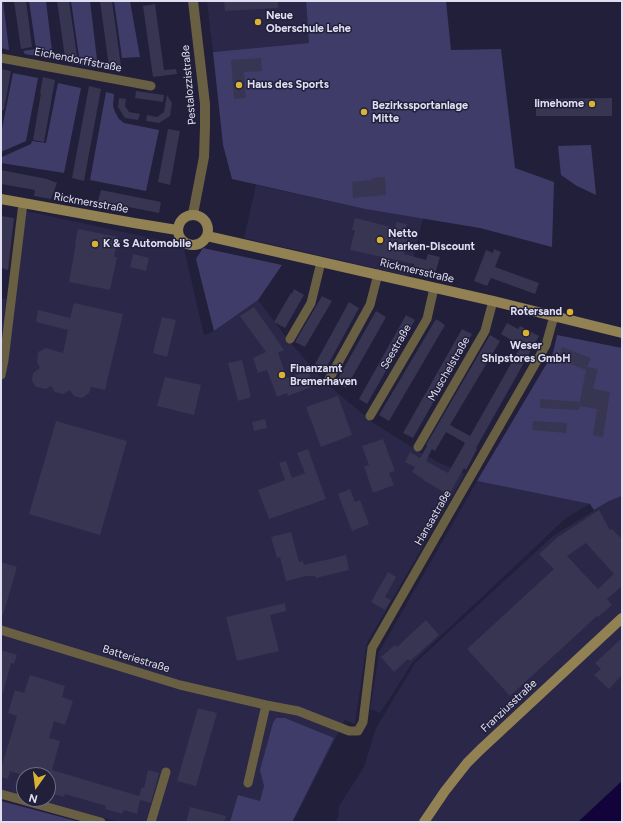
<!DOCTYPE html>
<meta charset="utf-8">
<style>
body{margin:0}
#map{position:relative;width:623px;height:823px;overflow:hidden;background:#211f39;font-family:Figtree,sans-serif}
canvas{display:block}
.frame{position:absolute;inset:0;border:2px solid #e0dff2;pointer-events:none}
.north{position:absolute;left:16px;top:767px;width:40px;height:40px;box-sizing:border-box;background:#211f39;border:1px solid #6d6c83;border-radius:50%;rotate:194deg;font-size:11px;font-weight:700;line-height:16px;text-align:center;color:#e0dff2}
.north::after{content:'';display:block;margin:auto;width:14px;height:18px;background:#dab334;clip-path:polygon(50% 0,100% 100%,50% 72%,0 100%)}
</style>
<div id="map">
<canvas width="623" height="823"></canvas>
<div class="frame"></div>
<div class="north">N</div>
</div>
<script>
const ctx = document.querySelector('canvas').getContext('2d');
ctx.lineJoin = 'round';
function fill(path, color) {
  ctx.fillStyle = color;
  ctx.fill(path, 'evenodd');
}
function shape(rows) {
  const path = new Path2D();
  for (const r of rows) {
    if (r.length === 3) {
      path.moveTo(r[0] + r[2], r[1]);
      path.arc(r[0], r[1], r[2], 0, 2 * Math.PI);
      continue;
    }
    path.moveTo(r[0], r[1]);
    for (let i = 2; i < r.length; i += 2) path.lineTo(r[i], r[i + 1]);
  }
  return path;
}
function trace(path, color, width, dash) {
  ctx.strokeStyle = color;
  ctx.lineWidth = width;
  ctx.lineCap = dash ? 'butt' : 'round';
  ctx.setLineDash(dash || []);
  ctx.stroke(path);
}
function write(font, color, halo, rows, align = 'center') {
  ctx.font = font + ' Figtree,sans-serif';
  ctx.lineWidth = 3;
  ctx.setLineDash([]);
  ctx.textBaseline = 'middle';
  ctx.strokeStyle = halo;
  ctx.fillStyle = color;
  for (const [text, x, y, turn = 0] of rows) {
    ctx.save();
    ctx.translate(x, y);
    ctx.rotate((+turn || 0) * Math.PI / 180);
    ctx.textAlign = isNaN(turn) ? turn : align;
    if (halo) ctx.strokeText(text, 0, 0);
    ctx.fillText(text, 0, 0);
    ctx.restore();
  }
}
fill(shape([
 [207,1,306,1,309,43,213,52],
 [256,185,365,209,423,218,409,276,244,238],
 [26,211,184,245,185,253,204,335,214,331,258,300,289,341,326,383,372,422,415,449,440,463,465,474,367,643,355,724,345,720,293,822,119,822,33,799,48,799,48,775,24,775,24,797,1,790,1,298,9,300],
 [477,481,590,504,566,518,413,662,380,713,370,709,379,652],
 [622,496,622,781,578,822,335,822,338,817,339,806,364,767,376,728,415,663,553,536,609,501]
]), '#2a2748');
fill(shape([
 [1,1,3,1,9,50,1,48],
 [29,1,46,1,53,59,25,54,23,51,36,49],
 [71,1,90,1,98,68,70,63,69,60,79,57],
 [114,1,130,1,140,57,122,58],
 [306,1,446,1,451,50,501,49,515,168,554,182,552,247,480,228,365,209,232,179,223,145,213,52,309,43],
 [13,73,38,78,26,141,1,152,1,134],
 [58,83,81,88,64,173,1,163,1,159,2,157,31,144,32,141,46,143],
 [106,92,114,94,113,106,115,112,119,119,124,123,159,130,146,191,90,180],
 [591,145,596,195,577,186,561,175,558,146],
 [203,248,282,265,258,300,214,331,196,259],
 [557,335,622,348,622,496,609,501,594,510,590,504,477,481,553,353],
 [276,718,285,718,334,738,292,822,230,822,238,795,260,801,264,786,260,770,273,723],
 [1,801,80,822,1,822]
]), '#403c69');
fill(shape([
 [622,781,622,822,578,822]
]), '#13033b');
fill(shape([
 [14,1,26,1,32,47,21,49],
 [57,1,69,1,77,56,65,58],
 [100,1,112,1,121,66,109,67],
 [224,1,278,1,278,8,225,11],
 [155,4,164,70,176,69,177,74,153,77,143,6],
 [261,58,262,71,244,72,246,98,234,99,231,60],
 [1,69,11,71,4,110,1,110],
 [43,77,55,80,44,142,33,140,41,93,40,93],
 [89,86,101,89,84,181,72,178],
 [136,91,164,95,163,102,135,98],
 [167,95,172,103,170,116,159,123,146,121,147,115,157,117,164,112],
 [119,98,126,99,125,106,129,112,140,114,138,120,125,118,118,107],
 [612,98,612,116,536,116,536,106,543,106,543,99],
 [168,129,180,131,170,185,158,182],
 [1,170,47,179,57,183,51,199,34,196,35,190,1,184],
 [385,177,386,195,353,198,352,182,372,180,372,178],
 [101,190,161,202,159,213,98,201],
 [1,216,14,218,8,270,1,268],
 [355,218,395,228,396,222,407,224,405,230,409,231,404,254,426,260,428,254,440,257,435,274,413,268,414,264,350,250,355,230,352,230],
 [78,229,118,237,114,257,117,257,110,290,69,282,76,243,75,243],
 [494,249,501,252,495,267,539,283,535,294,491,278,487,286,474,281,486,250,493,253],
 [133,254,149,258,146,271,130,267],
 [294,289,304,295,285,328,274,322,291,293,292,294],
 [322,296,332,301,305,347,295,342],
 [349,302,359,308,325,370,315,364],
 [74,303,123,314,105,390,91,387,89,393,82,398,74,396,70,390,63,394,55,392,51,386,46,389,36,387,32,381,33,373,40,368,37,362,38,352,46,348,63,353,68,330,36,322,38,310,70,318],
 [254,307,284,350,278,353,287,378,308,371,314,386,288,396,287,393,277,397,267,370,258,373,253,358,266,352,240,316],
 [376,311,386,317,346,388,336,382],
 [406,315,415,320,367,404,359,399],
 [162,317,176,320,167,357,153,353],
 [436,319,445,325,389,421,379,415],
 [507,323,518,329,520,326,539,336,476,448,477,449,466,470,464,468,449,495,423,480,423,479,412,472,415,467,405,462,410,452,420,458,427,446,426,445,490,335,500,341,450,425,470,436,521,346,501,334],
 [446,432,465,443,448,473,426,461,432,449,435,451],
 [462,329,472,334,413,438,403,433],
 [562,347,591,358,587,367,598,369,593,389,610,392,603,437,593,435,597,409,579,406,586,370,558,359],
 [242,360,251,397,238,401,228,363],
 [165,377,201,385,194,415,157,406],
 [338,396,352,435,321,447,306,407],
 [540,399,580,402,579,410,540,408],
 [265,419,267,428,254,431,252,422],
 [56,421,127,441,100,535,29,514],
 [533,421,567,423,566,433,532,430],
 [383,439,395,471,389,473,394,485,373,493,364,466,369,465,362,446],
 [308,449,326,499,269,519,258,490,285,480,279,463,286,461,292,478,305,473,297,453],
 [350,489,355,502,360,500,369,524,352,531,338,494],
 [599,510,610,530,612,529,622,539,622,586,607,599,612,605,598,617,597,616,510,696,467,649,554,569,539,554,558,537],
 [586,543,614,574,598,589,567,556],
 [291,532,299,562,303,561,304,565,346,555,349,570,316,578,315,576,307,576,286,581,280,557,277,558,271,537],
 [1,562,17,567,3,615,1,615],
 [388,572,396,577,385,597,391,600,385,610,371,602],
 [285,603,286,611,270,615,279,651,237,661,226,617],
 [426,620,439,635,410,661,408,659,394,672,381,657,395,645,397,647],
 [622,638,622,675,609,689,594,675,601,669,595,663],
 [1,650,17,655,14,664,11,663,3,693,1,692],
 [30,675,65,686,62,697,73,701,65,725,54,721,49,738,60,741,52,770,139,796,142,787,144,788,148,770,159,773,151,803,140,800,137,814,124,810,122,814,105,809,106,806,65,794,64,797,53,794,54,790,48,788,48,775,22,775,10,771,8,779,1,777,1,768,17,716,8,713,15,690,24,693],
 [198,708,217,713,196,786,177,781],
 [190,807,226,816,224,822,186,822]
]), '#373551');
trace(shape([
 [1,58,151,86],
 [290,339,311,303,321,262],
 [1,375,4,360,23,203],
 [328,381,370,305,378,274],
 [370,416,427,319,434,288],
 [418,447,485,331,493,301],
 [1,630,180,685,266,705,298,711,349,731,358,731,363,722,372,648,546,345,554,316],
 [248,783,266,705],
 [1,794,101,822],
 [151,822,166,772]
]), '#695f43', 9);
trace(shape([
 [193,1,205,104,205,127,204,157,193,214]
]), '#695f43', 10);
trace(shape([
 [1,199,134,223,177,230],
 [193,230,15],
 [207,236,493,301,622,333],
 [424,822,445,791,467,763,480,750,622,618]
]), '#918153', 10);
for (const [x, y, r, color] of [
 [258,22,4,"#dab334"],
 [239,85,4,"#dab334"],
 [592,104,4,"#dab334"],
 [364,112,4,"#dab334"],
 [380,240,4,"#dab334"],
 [95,244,4,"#dab334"],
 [570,312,4,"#dab334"],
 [526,333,4,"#dab334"],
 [282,375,4,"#dab334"]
]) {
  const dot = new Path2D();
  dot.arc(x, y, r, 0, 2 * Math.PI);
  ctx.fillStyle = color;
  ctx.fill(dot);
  trace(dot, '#211f39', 1.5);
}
write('bold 11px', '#e0dff2', '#211f39', [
 ["Neue",266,16],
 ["Oberschule Lehe",266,29],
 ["Haus des Sports",247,85],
 ["limehome",584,104,"right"],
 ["Bezirkssportanlage",372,106],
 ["Mitte",372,119],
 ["Netto",388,234],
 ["Marken-Discount",388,247],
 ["K & S Automobile",103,244],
 ["Rotersand",562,312,"right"],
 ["Weser",526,346,"center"],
 ["Shipstores GmbH",526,359,"center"],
 ["Finanzamt",290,369],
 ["Bremerhaven",290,382]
], 'left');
write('11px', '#e0dff2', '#211f39', [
 ["Eichendorffstraße",78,60,11],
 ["Pestalozzistraße",189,85,-95],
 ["Rickmersstraße",91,203,10],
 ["Rickmersstraße",417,271,13],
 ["Seestraße",396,347,-60],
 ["Muschelstraße",449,369,-60],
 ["Hansastraße",433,518,-60],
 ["Batteriestraße",136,659,17],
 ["Franziusstraße",509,706,-43]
]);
</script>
